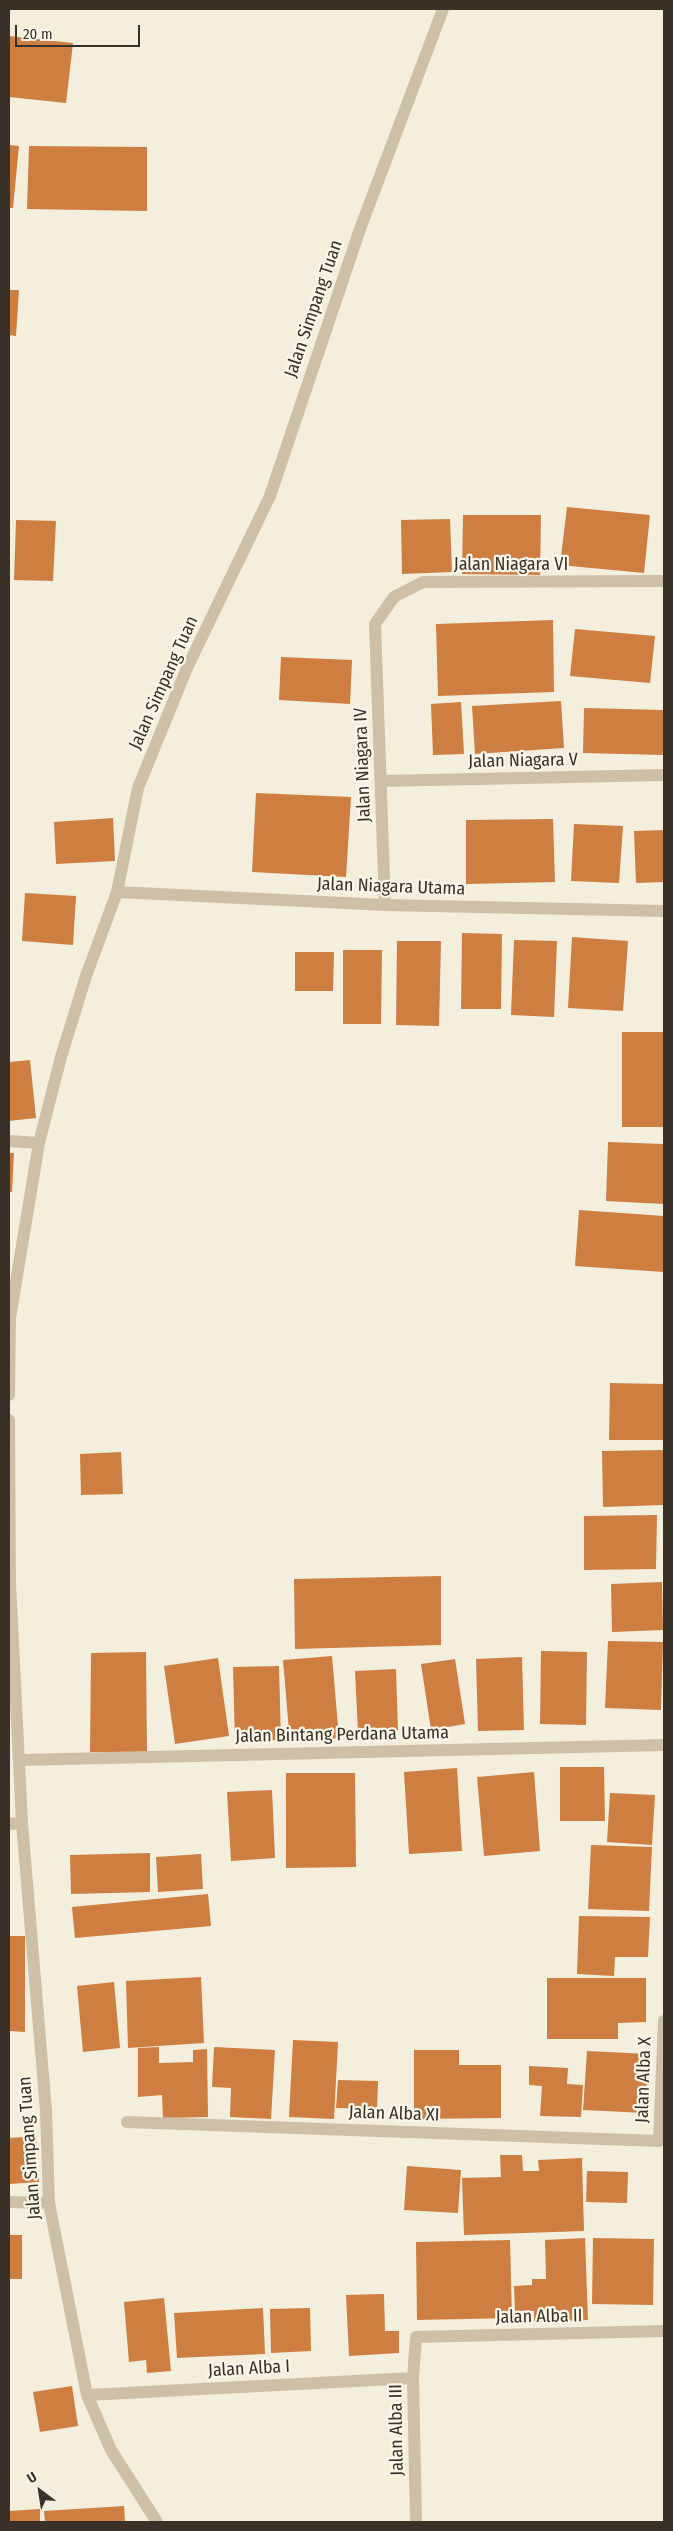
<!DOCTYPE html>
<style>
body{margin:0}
#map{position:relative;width:673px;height:2531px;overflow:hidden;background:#f4eedd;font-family:"Fira Sans Condensed",sans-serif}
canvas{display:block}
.frame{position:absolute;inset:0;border:10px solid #393128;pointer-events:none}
.north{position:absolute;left:15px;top:2466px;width:50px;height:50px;-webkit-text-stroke:4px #fbf6ea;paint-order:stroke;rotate:329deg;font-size:14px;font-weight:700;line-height:20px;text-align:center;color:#393128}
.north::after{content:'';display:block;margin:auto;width:18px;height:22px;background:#393128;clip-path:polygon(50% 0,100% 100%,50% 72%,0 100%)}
.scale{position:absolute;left:15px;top:25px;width:125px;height:22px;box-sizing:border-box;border:2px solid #393128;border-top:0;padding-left:6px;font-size:15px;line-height:18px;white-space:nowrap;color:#393128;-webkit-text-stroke:4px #fbf6ea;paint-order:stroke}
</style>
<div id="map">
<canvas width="673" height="2531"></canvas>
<div class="frame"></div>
<div class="north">U</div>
<div class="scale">20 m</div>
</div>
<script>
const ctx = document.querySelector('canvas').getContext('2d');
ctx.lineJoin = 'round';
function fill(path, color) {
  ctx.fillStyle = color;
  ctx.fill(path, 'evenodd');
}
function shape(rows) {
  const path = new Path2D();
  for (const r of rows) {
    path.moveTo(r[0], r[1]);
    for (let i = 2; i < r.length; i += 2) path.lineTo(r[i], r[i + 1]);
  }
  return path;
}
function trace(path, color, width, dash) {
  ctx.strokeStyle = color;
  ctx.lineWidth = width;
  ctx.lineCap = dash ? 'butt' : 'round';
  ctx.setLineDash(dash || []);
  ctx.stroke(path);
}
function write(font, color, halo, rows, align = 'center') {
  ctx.font = font + ' "Fira Sans Condensed",sans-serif';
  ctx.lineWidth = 4.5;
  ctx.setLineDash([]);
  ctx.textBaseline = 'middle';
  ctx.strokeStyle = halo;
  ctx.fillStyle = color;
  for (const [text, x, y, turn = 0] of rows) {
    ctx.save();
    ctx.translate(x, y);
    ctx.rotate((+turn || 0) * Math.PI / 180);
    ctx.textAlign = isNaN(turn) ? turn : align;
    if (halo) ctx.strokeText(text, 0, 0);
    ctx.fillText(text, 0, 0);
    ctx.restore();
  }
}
fill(shape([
 [9,36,73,43,66,103,9,97],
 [9,145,19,146,13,208,9,208],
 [29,146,147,147,147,211,27,209],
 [9,290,19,290,16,336,9,335],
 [567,507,650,515,644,573,560,565],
 [463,515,541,515,540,575,462,574],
 [450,519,452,572,402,574,401,520],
 [16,520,56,521,53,581,14,580],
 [553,620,554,692,438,696,436,624],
 [575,629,655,636,650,683,570,676],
 [281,657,352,660,350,704,279,700],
 [561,701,564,748,475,754,472,706],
 [461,702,464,754,433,755,431,704],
 [584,708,664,710,664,755,583,753],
 [256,793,351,797,346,877,252,872],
 [113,818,115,861,56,864,54,822],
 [553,819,555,882,466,884,466,820],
 [574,824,623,826,619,883,571,881],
 [664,830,664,882,636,883,634,831],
 [25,893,76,896,73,945,22,941],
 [462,933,502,934,501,1009,461,1009],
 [572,937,628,941,623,1011,568,1008],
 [514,940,557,941,554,1017,511,1015],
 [397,941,441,941,439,1026,396,1025],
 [343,950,382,950,381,1024,343,1024],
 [295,952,334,952,333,991,295,991],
 [622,1032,664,1032,664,1127,622,1127],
 [30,1060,36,1118,9,1121,9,1062],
 [608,1142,664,1144,664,1204,606,1201],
 [9,1153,14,1153,12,1192,9,1192],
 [579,1210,664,1216,664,1272,575,1266],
 [610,1383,664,1384,664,1440,609,1440],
 [664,1450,664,1505,603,1507,602,1451],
 [121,1452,123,1494,81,1495,80,1454],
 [657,1515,656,1569,584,1570,584,1516],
 [441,1576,441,1645,295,1649,294,1579],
 [662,1582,663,1630,612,1632,611,1584],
 [608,1641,663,1642,661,1710,605,1708],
 [541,1651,587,1652,586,1725,540,1724],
 [146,1652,147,1752,90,1752,91,1653],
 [332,1656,339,1738,290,1743,283,1660],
 [522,1657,524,1730,478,1731,476,1659],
 [218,1658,229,1736,175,1744,164,1666],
 [455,1659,465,1724,431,1730,421,1664],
 [279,1666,281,1740,235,1742,233,1667],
 [396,1669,398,1730,358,1732,355,1671],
 [560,1767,604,1767,605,1821,560,1821],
 [457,1768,462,1851,409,1854,404,1772],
 [534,1772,540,1851,484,1856,477,1777],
 [286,1773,355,1773,356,1867,286,1868],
 [272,1790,275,1858,231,1861,227,1792],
 [610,1793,655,1795,652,1845,607,1842],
 [591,1845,652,1847,649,1911,588,1909],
 [150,1853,150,1892,71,1894,70,1855],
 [201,1854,203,1889,158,1892,156,1857],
 [208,1894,211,1926,75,1938,72,1907],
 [579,1916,650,1917,648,1957,615,1957,614,1976,577,1974],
 [9,1936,25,1936,25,2032,9,2031],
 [201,1977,204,2043,128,2048,126,1981],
 [547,1978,646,1978,646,2022,618,2023,618,2039,547,2039],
 [114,1982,120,2048,83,2052,77,1986],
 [293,2040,338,2042,334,2119,289,2117],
 [159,2047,159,2063,193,2062,193,2050,207,2049,208,2117,163,2118,162,2095,138,2097,138,2048],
 [214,2047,275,2050,271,2119,230,2117,231,2088,212,2087],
 [414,2050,459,2050,459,2065,501,2065,501,2118,414,2119],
 [587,2051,649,2054,645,2113,583,2110],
 [529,2066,568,2068,567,2084,583,2085,581,2117,540,2116,542,2086,529,2085],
 [338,2080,378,2081,377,2109,336,2108],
 [36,2136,39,2182,9,2184,9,2138],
 [500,2155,522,2155,523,2171,539,2171,538,2160,582,2158,584,2231,464,2235,462,2178,501,2177],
 [407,2166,461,2170,458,2213,404,2210],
 [587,2171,628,2172,627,2203,586,2202],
 [9,2235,22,2235,22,2279,9,2279],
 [585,2238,588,2320,534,2322,534,2311,515,2311,514,2286,532,2285,532,2279,546,2279,545,2240],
 [593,2238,654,2239,653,2305,592,2304],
 [510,2240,512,2318,417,2320,416,2242],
 [384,2294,385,2331,399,2331,399,2353,349,2356,346,2295],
 [164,2298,171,2371,147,2373,146,2360,129,2362,124,2302],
 [263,2308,265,2354,177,2358,174,2313],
 [310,2308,311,2351,271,2353,270,2309],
 [72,2386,78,2426,40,2432,33,2392],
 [124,2506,125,2522,45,2522,44,2511],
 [40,2509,40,2522,9,2522,9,2511]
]), '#ce7e41');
trace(shape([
 [382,781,664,775],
 [117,892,385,905,664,911],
 [385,905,375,624,394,597,423,582,664,581],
 [9,1141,39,1143],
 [9,1395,10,1318,39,1143,61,1057,86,976,117,892,138,788,187,668,270,496,360,229,443,9],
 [9,1420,10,1583,22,1823,46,2111,49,2203,87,2395,111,2450,157,2522],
 [21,1760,664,1745],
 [9,1824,22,1823],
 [127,2122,659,2141,664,2021],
 [9,2202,49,2203],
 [87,2395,413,2378],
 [416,2522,413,2378,416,2337,664,2331]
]), '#cdc0a7', 12);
write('18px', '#393128', '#fbf6ea', [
 ["Jalan Simpang Tuan",314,309,-71],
 ["Jalan Niagara VI",511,565],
 ["Jalan Simpang Tuan",164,683,-66],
 ["Jalan Niagara V",523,761,-1],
 ["Jalan Niagara IV",363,765,-92],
 ["Jalan Niagara Utama",391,887,2],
 ["Jalan Bintang Perdana Utama",342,1735,-1],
 ["Jalan Alba X",644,2080,-88],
 ["Jalan Alba XI",394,2114,2],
 ["Jalan Simpang Tuan",30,2148,-94],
 ["Jalan Alba II",539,2317,-1],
 ["Jalan Alba I",249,2369,-3],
 ["Jalan Alba III",397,2430,-91]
]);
</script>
